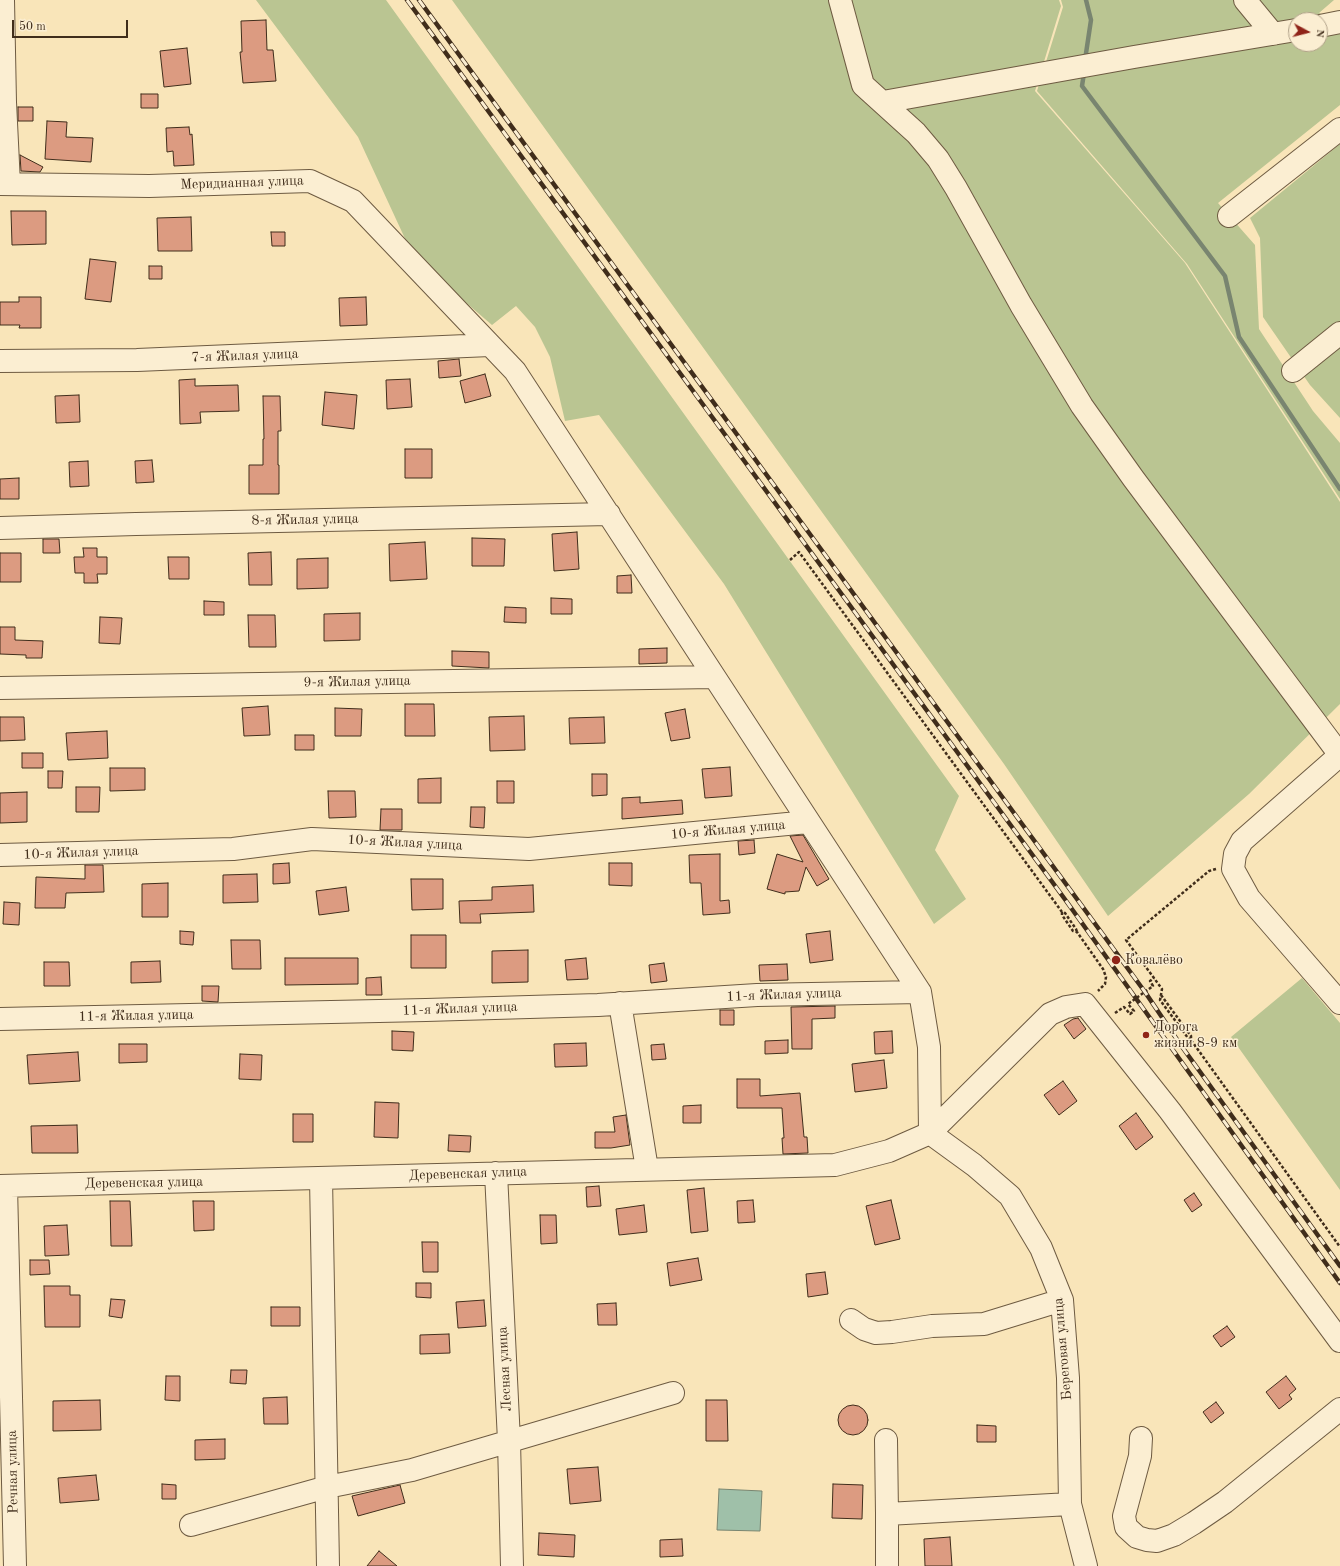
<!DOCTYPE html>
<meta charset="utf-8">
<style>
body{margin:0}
#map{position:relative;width:1340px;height:1566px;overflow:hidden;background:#f9e5b9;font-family:"Old Standard TT",serif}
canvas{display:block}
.north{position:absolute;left:1288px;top:12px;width:40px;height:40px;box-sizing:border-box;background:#fbeed2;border:1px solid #b0a189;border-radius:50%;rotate:97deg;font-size:11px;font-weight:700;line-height:16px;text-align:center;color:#402d1b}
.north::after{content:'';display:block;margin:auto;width:14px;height:18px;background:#8f2418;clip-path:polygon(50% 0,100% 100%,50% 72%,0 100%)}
.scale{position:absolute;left:12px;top:20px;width:116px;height:18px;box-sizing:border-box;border:2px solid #402d1b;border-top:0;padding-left:5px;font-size:12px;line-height:14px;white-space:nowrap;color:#402d1b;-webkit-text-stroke:3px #fbeed2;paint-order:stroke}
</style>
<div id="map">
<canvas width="1340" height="1566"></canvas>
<div class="north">N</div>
<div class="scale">50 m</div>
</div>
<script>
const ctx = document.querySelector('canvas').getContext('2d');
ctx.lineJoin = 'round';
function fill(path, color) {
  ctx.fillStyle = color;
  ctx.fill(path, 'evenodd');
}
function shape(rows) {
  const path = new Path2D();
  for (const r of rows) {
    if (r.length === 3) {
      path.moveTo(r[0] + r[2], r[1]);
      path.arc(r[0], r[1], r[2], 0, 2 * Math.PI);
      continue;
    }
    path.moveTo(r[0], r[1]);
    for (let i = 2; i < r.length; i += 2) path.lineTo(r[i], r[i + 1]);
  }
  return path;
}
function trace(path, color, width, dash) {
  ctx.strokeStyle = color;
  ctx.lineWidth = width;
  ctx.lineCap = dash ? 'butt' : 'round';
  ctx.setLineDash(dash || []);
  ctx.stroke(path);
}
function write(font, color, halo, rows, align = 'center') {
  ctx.font = font + ' "Old Standard TT",serif';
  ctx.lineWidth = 3;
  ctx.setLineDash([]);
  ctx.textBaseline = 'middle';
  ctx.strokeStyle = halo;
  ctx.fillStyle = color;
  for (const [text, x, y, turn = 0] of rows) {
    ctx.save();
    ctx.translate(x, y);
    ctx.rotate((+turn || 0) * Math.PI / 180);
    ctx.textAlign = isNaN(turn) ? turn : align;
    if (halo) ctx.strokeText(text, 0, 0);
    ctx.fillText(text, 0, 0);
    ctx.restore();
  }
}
fill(shape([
 [256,0,386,0,959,796,935,850,966,899,934,924,724,584,599,415,565,421,550,357,535,327,516,306,492,325,414,258,358,137],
 [452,0,1059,0,1061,6,1035,91,1185,263,1340,502,1340,704,1249,794,1108,916,1004,764],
 [1061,0,1334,0,1319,13,1340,21,1340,105,1218,203,1255,245,1259,329,1313,411,1340,443,1340,499,1187,264,1037,91,1063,7],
 [1296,20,1320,20,1320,44,1296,44],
 [1340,144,1340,418,1310,385,1263,317,1260,238,1250,218],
 [1302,978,1340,1023,1340,1190,1231,1037]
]), '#bac592');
const water = shape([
 [719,1489,762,1491,760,1531,717,1530,719,1489]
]);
fill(water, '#9fc0a9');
trace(water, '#798570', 1);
trace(shape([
 [1085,60,1091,20,1086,0],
 [1084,73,1082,86,1225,276,1239,337,1340,489]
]), '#798570', 4.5);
const building = shape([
 [266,20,267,50,273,50,276,81,243,83,240,52,242,52,241,21,266,20],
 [187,48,191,84,164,87,160,51,187,48],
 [141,94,158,94,158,108,141,108,141,94],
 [18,107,33,107,33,121,18,121,18,107],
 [47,121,67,122,66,137,93,138,91,162,45,159,47,121],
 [189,127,190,135,192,134,194,165,174,166,173,151,167,152,166,128,189,127],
 [20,155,43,167,40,172,21,171,20,155],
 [11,211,46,211,46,244,12,245,11,211],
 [191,217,192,251,158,251,157,218,191,217],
 [271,232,285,232,285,246,272,246,271,232],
 [90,259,116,262,111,302,85,299,90,259],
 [149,266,162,266,162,279,149,279,149,266],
 [19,297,41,297,41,328,19,328,20,325,0,325,0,302,19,302,19,297],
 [366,297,367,325,340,326,339,298,366,297],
 [459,359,461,376,439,378,438,361,459,359],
 [485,374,491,396,465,403,460,381,485,374],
 [195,379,195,386,238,385,239,411,200,412,201,423,180,424,179,380,195,379],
 [410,379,412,407,387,409,386,380,410,379],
 [325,392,357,395,354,429,322,425,325,392],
 [79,395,80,422,56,423,55,396,79,395],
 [263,396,280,396,281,431,278,431,278,465,279,465,279,494,249,494,249,465,263,465,263,439,264,439,263,396],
 [405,449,432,449,432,478,405,478,405,449],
 [152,460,154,482,136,483,135,461,152,460],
 [88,461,89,486,70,487,69,462,88,461],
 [19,478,19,499,0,499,0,479,19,478],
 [577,532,579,569,554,571,552,534,577,532],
 [472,538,505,539,504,566,472,566,472,538],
 [43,539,59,539,60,553,43,553,43,539],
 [425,542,427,579,390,581,389,544,425,542],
 [83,548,97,548,97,557,107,557,107,574,97,574,98,583,84,583,84,573,75,573,74,557,84,557,83,548],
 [271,552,272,585,249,585,248,553,271,552],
 [0,553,21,553,21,582,0,582,0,553],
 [168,557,189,557,189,579,169,579,168,557],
 [328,558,328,588,297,589,297,559,328,558],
 [631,575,632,593,617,593,617,576,631,575],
 [551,598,572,599,572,614,551,614,551,598],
 [204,601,224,602,224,615,204,615,204,601],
 [505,607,526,608,526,623,504,622,505,607],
 [360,613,360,640,324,641,324,614,360,613],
 [248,615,275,615,276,647,249,647,248,615],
 [100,617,122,618,120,644,99,643,100,617],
 [0,627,15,627,15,640,43,641,42,658,26,658,26,655,0,654,0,627],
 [667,648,667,663,639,664,639,649,667,648],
 [452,651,489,652,489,668,452,666,452,651],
 [405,704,434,704,435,736,405,736,405,704],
 [268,706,270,735,244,736,242,708,268,706],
 [335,708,362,709,361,736,335,736,335,708],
 [685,709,690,738,671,741,665,713,685,709],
 [524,716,525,750,490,751,489,717,524,716],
 [0,717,24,717,25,740,0,741,0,717],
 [604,717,605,743,570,744,569,718,604,717],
 [107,731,108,758,68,760,66,733,107,731],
 [295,735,314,735,314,750,295,750,295,735],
 [22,753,43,753,43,768,22,768,22,753],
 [730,767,732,796,705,798,702,769,730,767],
 [110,768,145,768,145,790,110,791,110,768],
 [48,771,63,771,62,788,48,788,48,771],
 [592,774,607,774,607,795,592,796,592,774],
 [441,778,441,803,418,803,418,779,441,778],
 [497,781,514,781,514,803,497,803,497,781],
 [76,787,100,787,99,812,76,812,76,787],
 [328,791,355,791,356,817,329,818,328,791],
 [27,792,27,822,0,823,0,793,27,792],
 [640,797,640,803,682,800,683,814,622,819,622,798,640,797],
 [471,807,485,807,484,828,470,827,471,807],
 [381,809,402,809,402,830,380,830,381,809],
 [803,835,829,879,817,886,806,867,799,891,785,892,785,894,767,889,777,854,803,862,790,836,803,835],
 [754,840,755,853,739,855,738,841,754,840],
 [720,854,720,901,729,900,730,913,703,915,701,883,690,883,689,855,720,854],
 [289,863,290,883,273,884,273,864,289,863],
 [609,863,632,863,632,886,609,885,609,863],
 [85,865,103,865,104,892,66,893,65,908,35,908,36,877,85,879,85,865],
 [257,874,258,902,223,903,223,875,257,874],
 [411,879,443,879,443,909,412,910,411,879],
 [168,883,168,917,142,917,142,884,168,883],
 [533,885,534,912,480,914,481,923,460,923,459,901,492,900,492,887,533,885],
 [346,887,349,911,319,915,316,891,346,887],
 [4,902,20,903,19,925,3,924,4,902],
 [180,931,194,932,193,945,180,944,180,931],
 [830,931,833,960,810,963,806,934,830,931],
 [411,935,446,935,446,968,411,968,411,935],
 [231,940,260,940,261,969,232,969,231,940],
 [528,950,528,982,492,983,492,951,528,950],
 [285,958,358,958,358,984,285,985,285,958],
 [586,958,588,979,567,980,565,960,586,958],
 [160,961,161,982,131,983,131,962,160,961],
 [44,962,69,962,70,986,44,986,44,962],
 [664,963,667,981,651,983,649,965,664,963],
 [787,964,788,980,760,981,759,965,787,964],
 [381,977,382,995,366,995,366,978,381,977],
 [202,986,219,986,218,1002,202,1001,202,986],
 [835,1006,835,1018,812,1019,812,1049,792,1049,791,1007,835,1006],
 [720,1010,734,1010,734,1025,720,1025,720,1010],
 [1078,1018,1086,1029,1074,1039,1064,1025,1073,1019,1078,1018],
 [392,1031,414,1032,413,1051,392,1050,392,1031],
 [892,1031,893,1053,875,1054,874,1032,892,1031],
 [788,1040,788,1053,765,1054,765,1041,788,1040],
 [586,1043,587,1066,555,1067,554,1044,586,1043],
 [119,1044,147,1044,147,1062,119,1063,119,1044],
 [664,1044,666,1059,652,1060,651,1045,664,1044],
 [78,1052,80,1081,29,1084,27,1055,78,1052],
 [240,1054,262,1055,261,1080,239,1079,240,1054],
 [884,1060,887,1088,855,1092,852,1064,884,1060],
 [737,1079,760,1079,760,1096,800,1093,804,1137,807,1137,808,1153,783,1154,782,1138,784,1138,782,1108,737,1108,737,1079],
 [1063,1081,1077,1101,1059,1115,1044,1095,1063,1081],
 [375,1102,399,1103,398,1138,374,1137,375,1102],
 [701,1105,701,1123,683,1123,683,1106,701,1105],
 [1136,1113,1153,1137,1136,1150,1119,1126,1136,1113],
 [293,1114,313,1114,313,1142,293,1142,293,1114],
 [626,1115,630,1145,611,1148,595,1148,595,1132,615,1132,613,1117,626,1115],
 [77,1125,78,1153,32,1153,31,1126,77,1125],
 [449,1135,471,1136,470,1152,448,1151,449,1135],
 [599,1186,601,1206,587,1207,586,1187,599,1186],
 [704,1188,708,1231,691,1233,687,1190,704,1188],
 [1194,1193,1202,1205,1192,1212,1184,1200,1194,1193],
 [753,1200,755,1222,738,1223,737,1201,753,1200],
 [891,1200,900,1239,875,1245,866,1206,891,1200],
 [110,1201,130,1201,132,1246,111,1246,110,1201],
 [193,1201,214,1201,214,1230,194,1231,193,1201],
 [644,1205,647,1232,619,1235,616,1209,644,1205],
 [540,1215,556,1215,557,1243,541,1244,540,1215],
 [67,1225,69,1255,45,1256,44,1226,67,1225],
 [422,1242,438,1242,438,1272,423,1272,422,1242],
 [698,1258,702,1280,670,1286,667,1263,698,1258],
 [30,1260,49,1260,50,1274,30,1275,30,1260],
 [825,1272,828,1294,808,1297,806,1274,825,1272],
 [416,1283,431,1283,431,1298,416,1297,416,1283],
 [44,1286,70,1286,70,1295,80,1295,80,1327,45,1327,44,1286],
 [111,1299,125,1300,122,1318,109,1316,111,1299],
 [484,1300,486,1326,458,1328,456,1302,484,1300],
 [616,1303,617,1325,598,1325,597,1304,616,1303],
 [271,1307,300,1307,300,1326,271,1326,271,1307],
 [1227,1326,1235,1337,1221,1347,1213,1336,1227,1326],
 [449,1334,450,1353,420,1354,420,1335,449,1334],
 [231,1370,247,1370,246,1384,230,1383,231,1370],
 [166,1376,180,1376,180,1401,165,1400,166,1376],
 [1286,1376,1296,1389,1289,1395,1292,1399,1279,1409,1266,1392,1286,1376],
 [287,1397,288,1424,264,1424,263,1398,287,1397],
 [100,1400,101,1430,53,1431,53,1401,100,1400],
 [706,1400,727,1400,728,1441,706,1441,706,1400],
 [1216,1402,1224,1413,1211,1423,1203,1412,1216,1402],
 [853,1420,15],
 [977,1425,996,1426,996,1442,977,1442,977,1425],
 [225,1439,225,1459,195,1460,195,1440,225,1439],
 [598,1467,601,1501,570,1504,567,1469,598,1467],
 [96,1475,99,1500,60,1503,58,1478,96,1475],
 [162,1484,176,1485,176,1499,162,1499,162,1484],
 [833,1484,863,1485,862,1519,832,1518,833,1484],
 [400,1485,405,1503,358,1516,352,1496,400,1485],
 [539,1533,575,1535,574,1557,538,1555,539,1533],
 [950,1537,952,1566,925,1566,924,1539,950,1537],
 [682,1539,683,1556,660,1557,660,1540,682,1539],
 [379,1551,397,1566,367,1566,379,1551]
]);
fill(building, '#dc9b81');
trace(building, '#402d1b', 1);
const minor = shape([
 [3,0,5,102,9,184],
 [840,0,863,85,916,133,938,159,956,188,1021,305,1082,406,1133,478,1340,755],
 [1245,0,1273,34],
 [1320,26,1340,22],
 [883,102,1134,57,1296,30],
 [0,184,149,186,310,181,353,201,515,371,920,992,929,1047,930,1133],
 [1229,216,1340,129],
 [0,361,137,360,490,345],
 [1293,371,1340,333],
 [0,528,136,524,609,514],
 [0,688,714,677],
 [1340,755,1242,841,1235,854,1233,869,1249,898,1340,1003],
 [0,855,233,849,312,839,529,849,808,822],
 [620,1003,647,1169],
 [0,1019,426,1010,598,1005,757,995,920,992],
 [930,1133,974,1165,1010,1196,1041,1248,1062,1300,1068,1378,1070,1504,1086,1566],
 [496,1173,509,1441,512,1566],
 [321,1178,328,1566],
 [0,1186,835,1165,889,1151,930,1133,1050,1014,1066,1007,1085,1004,1170,1111,1340,1341],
 [6,1186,15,1566],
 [851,1320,864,1329,876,1333,892,1332,932,1326,984,1324,1062,1300],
 [1141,1438,1140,1456,1124,1516,1126,1527,1137,1537,1147,1540,1157,1541,1174,1535,1194,1523,1225,1502,1340,1409],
 [886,1440,887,1514],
 [191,1525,327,1487,412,1470,673,1393],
 [887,1566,887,1514,1070,1504]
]);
trace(minor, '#6e5b42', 24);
trace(shape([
 [790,560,799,552,1062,912,1065,913,1076,929,1077,932],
 [1062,912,1062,915,1073,931,1077,932,1103,969,1106,977,1105,984,1098,991],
 [1161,995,1191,1036,1191,1040,1340,1247],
 [1115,1013,1124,1007,1130,1014,1134,1011,1128,1004,1153,986,1150,981,1154,978],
 [1191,1040,1188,1038,1160,1000,1162,989,1126,940,1209,871,1216,869]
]), '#402d1b', 2.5, [3, 2]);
trace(minor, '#fbeed2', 22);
const rail = shape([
 [407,0,1064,898,1340,1283],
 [419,0,1145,992,1180,1044,1340,1266]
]);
trace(rail, '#402d1b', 4.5);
trace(rail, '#fbeed2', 3, [9]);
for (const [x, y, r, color] of [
 [1116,960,5,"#8f2418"],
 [1146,1035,4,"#8f2418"]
]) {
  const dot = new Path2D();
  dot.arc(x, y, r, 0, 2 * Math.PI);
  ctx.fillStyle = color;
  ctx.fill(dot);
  trace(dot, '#fbeed2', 1.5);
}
write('14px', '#402d1b', '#fbeed2', [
 ["Меридианная улица",242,183,-2],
 ["7-я Жилая улица",245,356,-2],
 ["8-я Жилая улица",305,520,-1],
 ["9-я Жилая улица",357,682,-1],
 ["10-я Жилая улица",728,830,-5],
 ["10-я Жилая улица",405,843,3],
 ["10-я Жилая улица",81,853,-2],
 ["11-я Жилая улица",784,995,-2],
 ["11-я Жилая улица",460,1009,-2],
 ["11-я Жилая улица",136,1016,-1],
 ["Деревенская улица",468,1174,-2],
 ["Деревенская улица",144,1183,-1],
 ["Береговая улица",1063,1349,-95],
 ["Лесная улица",505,1369,-93],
 ["Речная улица",13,1472,-91]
]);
write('14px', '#402d1b', '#fbeed2', [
 ["Ковалёво",1125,960],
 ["Дорога",1154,1027],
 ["жизни 8-9 км",1154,1043]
], 'left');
</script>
